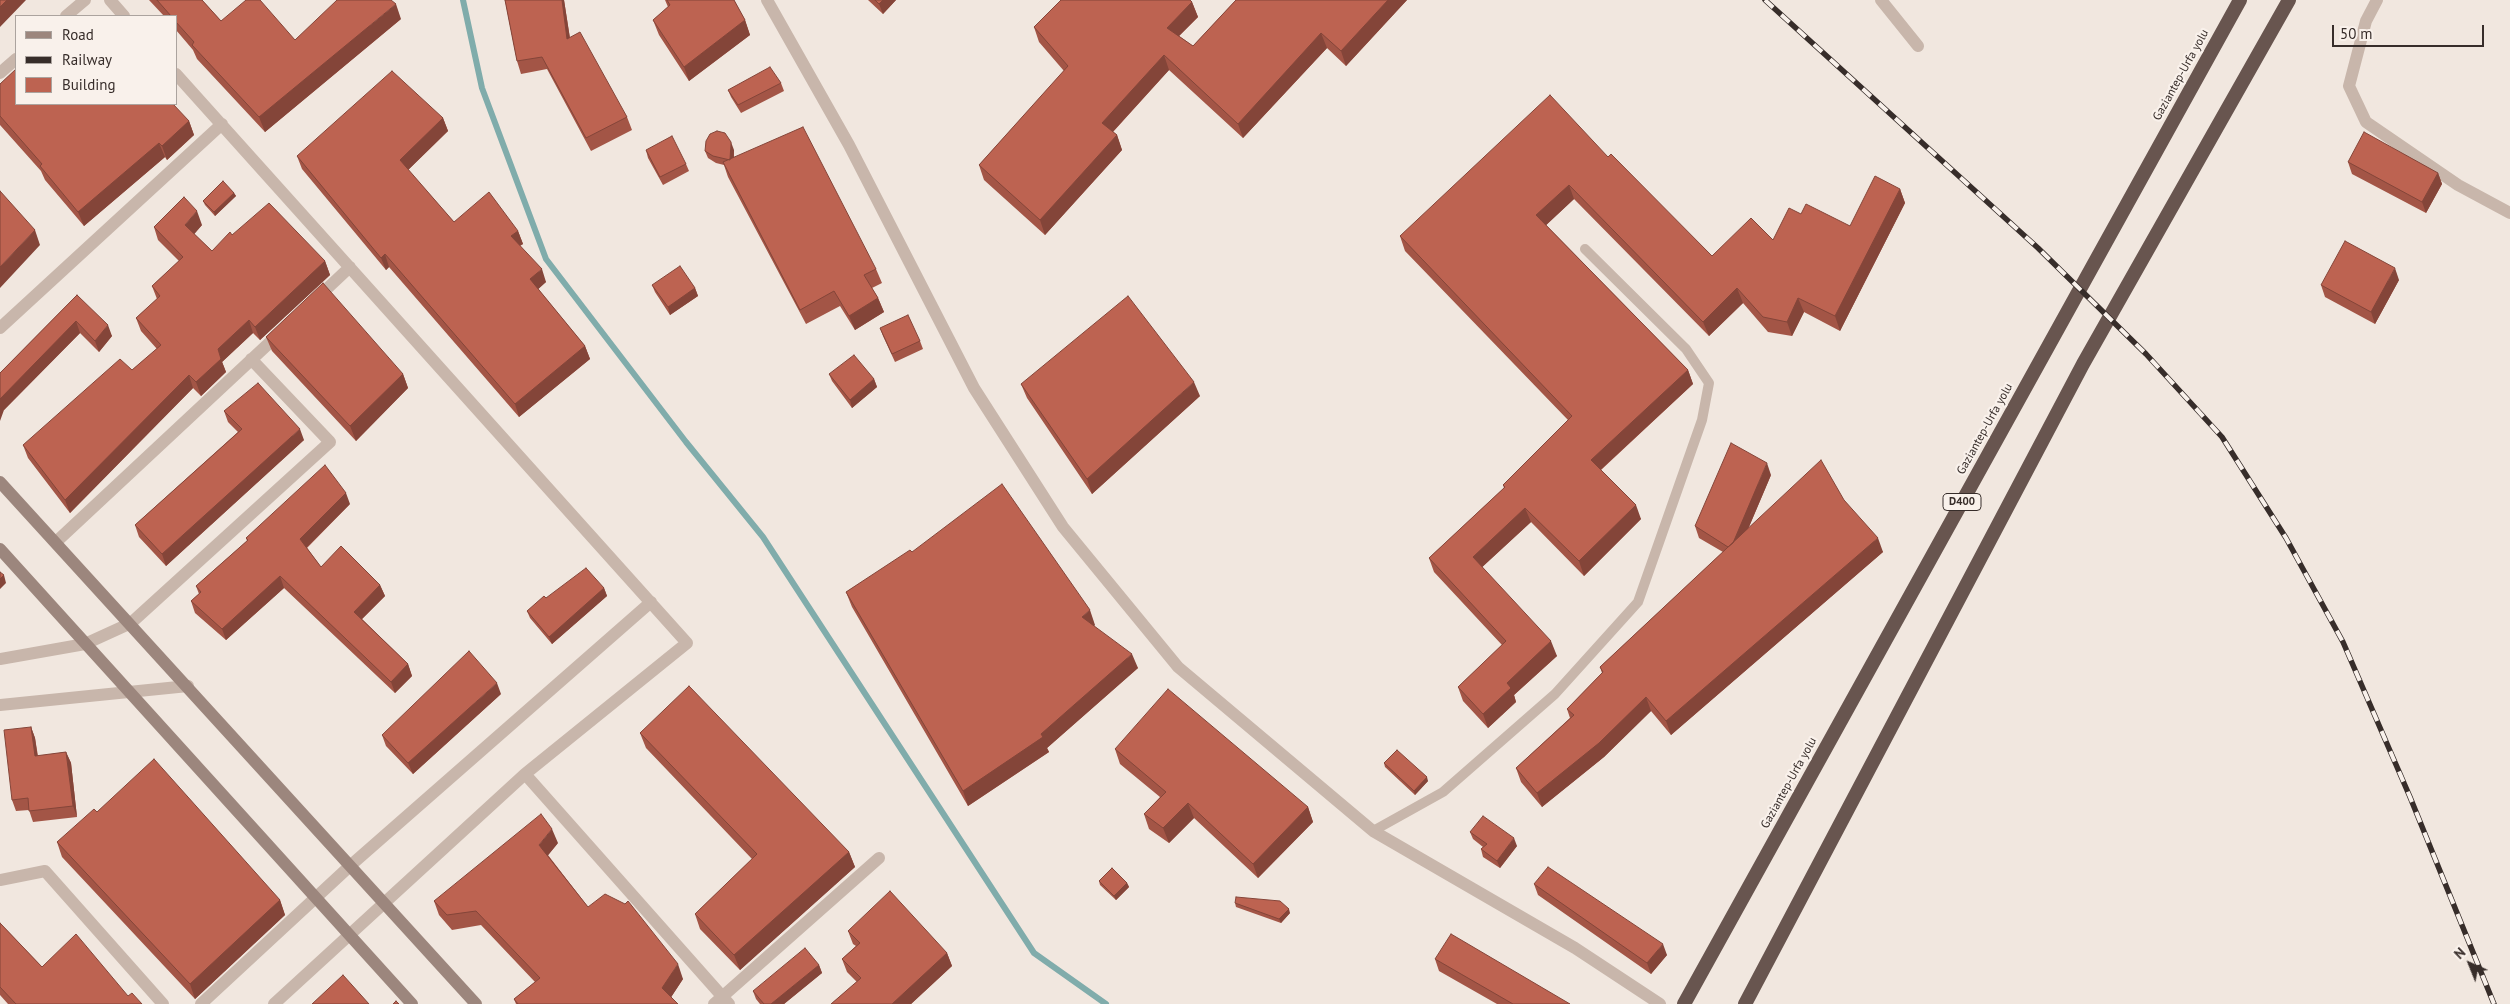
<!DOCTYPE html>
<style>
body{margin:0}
#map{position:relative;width:2510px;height:1004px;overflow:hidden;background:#f1e7df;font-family:"PT Sans",sans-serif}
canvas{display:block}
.legend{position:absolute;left:15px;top:15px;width:162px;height:90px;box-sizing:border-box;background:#f9f1eb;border:1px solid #aba39e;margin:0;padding:6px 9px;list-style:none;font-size:15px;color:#372d2a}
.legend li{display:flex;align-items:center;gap:10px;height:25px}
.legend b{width:25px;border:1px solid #aba39e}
.north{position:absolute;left:2445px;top:939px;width:50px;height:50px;-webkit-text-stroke:4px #f9f1eb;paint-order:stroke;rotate:316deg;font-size:14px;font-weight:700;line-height:20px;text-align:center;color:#372d2a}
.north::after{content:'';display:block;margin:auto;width:18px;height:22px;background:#372d2a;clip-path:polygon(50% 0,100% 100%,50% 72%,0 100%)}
.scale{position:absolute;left:2332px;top:25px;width:152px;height:22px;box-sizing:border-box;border:2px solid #372d2a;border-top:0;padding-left:6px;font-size:15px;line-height:18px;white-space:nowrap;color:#372d2a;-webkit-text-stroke:4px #f9f1eb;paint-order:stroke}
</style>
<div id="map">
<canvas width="2510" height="1004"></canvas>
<ul class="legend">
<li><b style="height:6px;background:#9c867d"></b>Road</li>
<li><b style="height:6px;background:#372d2a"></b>Railway</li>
<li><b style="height:14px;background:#bd6351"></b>Building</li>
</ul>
<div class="north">N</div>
<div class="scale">50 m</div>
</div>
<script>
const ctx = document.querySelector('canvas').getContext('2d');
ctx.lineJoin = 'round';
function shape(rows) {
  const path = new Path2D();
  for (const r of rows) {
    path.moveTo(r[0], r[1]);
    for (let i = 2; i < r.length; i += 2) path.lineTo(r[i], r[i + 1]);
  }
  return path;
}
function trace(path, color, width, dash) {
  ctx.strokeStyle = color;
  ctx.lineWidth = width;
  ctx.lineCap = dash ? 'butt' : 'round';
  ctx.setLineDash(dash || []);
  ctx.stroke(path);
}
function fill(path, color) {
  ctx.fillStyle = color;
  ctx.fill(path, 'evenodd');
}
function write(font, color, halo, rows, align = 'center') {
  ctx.font = font + ' "PT Sans",sans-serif';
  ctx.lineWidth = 4.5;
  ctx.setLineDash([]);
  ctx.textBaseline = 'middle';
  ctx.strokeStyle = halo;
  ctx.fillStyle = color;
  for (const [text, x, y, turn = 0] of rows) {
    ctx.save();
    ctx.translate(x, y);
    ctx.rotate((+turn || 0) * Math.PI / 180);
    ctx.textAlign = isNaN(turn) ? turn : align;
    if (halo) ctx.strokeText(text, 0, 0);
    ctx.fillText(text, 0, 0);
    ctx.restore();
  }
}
trace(shape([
 [463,0,482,88,546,259,686,442,763,537,1034,953,1106,1004]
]), '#80acab', 6);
trace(shape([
 [1373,831,1443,792,1555,694,1638,602,1702,420,1709,383,1686,349,1585,249]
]), '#c8b6ab', 10);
trace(shape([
 [110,0,124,16],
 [767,0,849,145,974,388,1063,527,1178,667,1373,831,1575,948,1660,1004],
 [2377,0,2366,21,2349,86,2366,122,2458,185,2510,213],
 [66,16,85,0],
 [0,73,16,59],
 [176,74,687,643,525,774,274,1004],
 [316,299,350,267],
 [0,328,222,124],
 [56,542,281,332],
 [0,659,85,644,131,623,330,442,251,359],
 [0,705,188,686],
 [525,774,729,1004],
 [0,880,45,871,163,1004],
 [201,1004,351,865,651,602],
 [714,1004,879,858]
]), '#c8b6ab', 12);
trace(shape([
 [1881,0,1918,46]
]), '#c8b6ab', 12);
trace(shape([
 [0,482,476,1004],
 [0,549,412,1004]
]), '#9c867d', 12);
trace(shape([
 [1684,1004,2240,0],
 [1745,1004,2083,364,2289,0]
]), '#68554f', 14);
const rail = shape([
 [1765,0,2038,248,2146,354,2222,437,2286,538,2343,642,2410,797,2494,1004]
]);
trace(rail, '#372d2a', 5.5);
trace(rail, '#f9f1eb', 4, [11]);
fill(shape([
 [149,0,202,0,221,21,295,40,401,19,265,132,197,59,193,50,176,30,176,16,164,16],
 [505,0,564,0,570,38,627,117,632,130,591,151,547,69,521,74,517,61],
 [665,0,734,0,745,20,750,35,689,81,659,35,653,20,668,7],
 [868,0,896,0,883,14],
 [1236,0,1407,0,1346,66,1327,48,1243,138,1169,70,1113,132,1117,135,1122,150,1045,235,984,180,979,165,1064,71,1039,42,1034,27,1192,2,1198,17,1179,36,1193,46],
 [781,83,784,91,741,113,731,97,728,90],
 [0,84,189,121,194,135,167,160,165,157,84,226,45,180,41,171,0,125],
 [443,118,448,131,408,170,454,222,518,231,523,244,520,246,546,282,538,289,585,346,590,359,519,417,389,267,386,270,302,169,297,156],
 [646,150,686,164,689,171,663,185,648,158],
 [734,150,734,157,876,269,882,283,872,288,878,298,884,312,855,330,840,306,806,324,728,177,724,165,716,163,708,158,705,151],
 [1608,157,1712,256,1773,240,1801,214,1850,226,1900,189,1905,203,1840,331,1804,312,1792,336,1768,332,1743,303,1709,336,1574,199,1546,225,1688,370,1693,384,1601,470,1641,519,1584,576,1531,522,1482,567,1557,656,1514,695,1516,702,1488,728,1463,701,1458,687,1502,645,1434,572,1429,558,1504,488,1503,485,1568,420,1405,251,1400,236],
 [2348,162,2438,173,2442,184,2426,213,2352,174],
 [234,193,236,196,215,216,205,205,203,201],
 [202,225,194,234,212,251,232,235,325,261,330,275,260,340,253,333,222,362,226,372,201,396,193,388,70,513,28,458,23,445,132,370,157,349,141,331,136,318,157,299,152,286,179,261,158,240,154,227],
 [2399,280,2375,324,2325,297,2321,285],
 [652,285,695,288,698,296,670,315,655,292],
 [77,295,112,336,99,352,80,333,4,410,0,373],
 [880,328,920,341,923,349,895,362,883,336],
 [266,337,403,374,408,388,356,441,272,351],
 [829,374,874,379,877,387,852,408,832,381],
 [1021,384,1200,396,1092,494,1027,398],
 [224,411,304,440,166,566,139,537,135,525,238,432,228,422],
 [1771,475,1748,529,1844,500,1883,552,1671,735,1651,711,1604,757,1542,807,1521,782,1516,768,1570,718,1567,709,1602,673,1600,667,1723,552,1699,538,1695,526],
 [350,504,307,548,321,567,380,585,385,596,362,619,408,664,412,676,395,693,284,588,226,640,195,613,191,601,199,594,196,586,247,541,246,538],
 [912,552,1095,625,1094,626,1138,668,1047,748,1049,752,968,806,852,607,846,592],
 [604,588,607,596,552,644,530,618,527,611,546,598],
 [501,694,413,774,386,746,382,735],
 [31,727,35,738,38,756,66,752,71,763,77,817,33,822,29,810,16,811,12,800],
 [640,733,849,852,855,867,740,970,700,929,695,914,752,859,646,748],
 [1115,749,1308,807,1313,822,1258,878,1194,818,1169,843,1149,829,1144,814,1160,797,1120,764],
 [1384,763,1428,781,1415,795,1385,767],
 [97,812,280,900,285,915,195,999,62,857,57,842],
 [1470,832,1517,846,1500,868,1483,857,1481,849,1483,847,1473,839],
 [558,843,548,855,588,907,683,979,671,997,678,1004,516,1004,514,999,535,982,481,925,452,930,439,915,434,901],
 [1099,881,1127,883,1129,887,1116,900,1100,885],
 [1534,884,1667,955,1651,974,1538,895],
 [1235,903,1290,913,1281,923,1236,907],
 [0,923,42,967,128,996,142,1004,8,1004,0,995],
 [848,931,947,953,952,966,911,1004,831,1004,857,982,847,972,842,959,856,946,853,944],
 [1435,959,1570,1004,1497,1004,1439,971],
 [819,965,822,973,784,1004,760,1004,756,999,753,991]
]), '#a35546');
fill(shape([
 [7,0,26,0,0,27,0,7],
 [562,0,564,0,572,52,567,39],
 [883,0,896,0,883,14,879,4],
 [1388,0,1407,0,1346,66,1341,51],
 [1192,2,1198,17,1172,43,1167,28],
 [396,4,401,19,265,132,259,117],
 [745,20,750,35,689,81,684,67],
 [1321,33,1327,48,1243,138,1238,124],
 [1164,55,1169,70,1108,137,1102,123],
 [443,118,448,131,405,173,400,160],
 [189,121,194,135,167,160,162,146],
 [1117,135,1122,150,1045,235,1040,220],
 [731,142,734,150,733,167,730,160],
 [159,143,165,157,84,226,78,212],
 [2438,173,2442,184,2426,213,2422,202],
 [1569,185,1574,199,1542,229,1536,215],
 [1900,189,1905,203,1840,331,1835,316],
 [234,193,236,196,215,216,214,212],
 [197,211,202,225,190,239,185,225],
 [35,230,40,245,0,288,0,267],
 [518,231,523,244,515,248,511,236],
 [385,254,389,267,386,270,381,258],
 [325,261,330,275,260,340,255,327],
 [2395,268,2399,280,2375,324,2371,312],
 [542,269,546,282,535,292,530,279],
 [695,288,698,296,670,315,668,307],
 [1737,288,1743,303,1709,336,1703,322],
 [878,298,884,312,855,330,849,316],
 [1798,298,1804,312,1792,336,1787,322],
 [249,320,253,333,222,362,218,349],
 [76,321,80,333,4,410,0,421,0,399],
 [108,325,112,336,99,352,95,341],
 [585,346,590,359,519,417,515,404],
 [221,359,226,372,201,396,196,382],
 [1688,370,1693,384,1596,474,1591,460],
 [403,374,408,388,356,441,350,426],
 [189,375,193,388,70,513,65,500],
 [874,379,877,387,852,408,850,400],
 [1194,382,1200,396,1092,494,1087,479],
 [300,429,304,440,166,566,162,554],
 [1767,463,1771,475,1735,560,1730,549],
 [346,493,350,504,304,550,300,539],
 [1636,505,1641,519,1584,576,1579,561],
 [1525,508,1531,522,1478,571,1473,557],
 [1878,538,1883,552,1671,735,1666,721],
 [4,575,6,583,0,589,0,579],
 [280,576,284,588,226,640,222,629],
 [380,585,385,596,358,623,354,612],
 [604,588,607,596,552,644,549,637],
 [1090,610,1095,625,1087,631,1082,617],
 [1551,641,1557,656,1514,695,1516,702,1488,728,1483,714,1507,683],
 [1132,654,1138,668,1047,748,1049,752,968,806,963,791,1041,734],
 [408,664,412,676,395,693,391,682],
 [497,683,501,694,413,774,408,763],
 [1646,697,1651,711,1604,757,1542,807,1537,793],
 [31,727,35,738,39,767,35,756],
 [66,752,71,763,77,817,73,806],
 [1427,777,1428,781,1415,795,1414,791],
 [1188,803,1194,818,1169,843,1163,828],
 [1308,807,1313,822,1258,878,1253,864],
 [552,829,558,843,545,859,539,845],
 [1514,838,1517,846,1500,868,1497,861],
 [849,852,855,867,740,970,734,955],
 [1127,883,1129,887,1116,900,1114,896],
 [280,900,285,915,195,999,190,984],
 [1289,909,1290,913,1281,923,1279,919],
 [1663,944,1667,955,1651,974,1647,963],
 [947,953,952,966,911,1004,892,1004],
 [678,964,683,979,668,1002,662,988],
 [819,965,822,973,784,1004,771,1004]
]), '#844539');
const building = shape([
 [0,0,7,0,0,7,0,0],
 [157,0,202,0,221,21,246,0,260,0,295,40,337,0,391,0,396,4,259,117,192,45,194,42,176,22,176,16,171,16,157,0],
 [505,0,562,0,567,39,580,32,627,117,586,138,542,57,517,61,505,0],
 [667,0,734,0,745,20,684,67,653,20,670,5,667,0],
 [875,0,883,0,879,4,875,0],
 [1061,0,1190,0,1192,2,1167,28,1193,46,1236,0,1388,0,1341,51,1321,33,1238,124,1164,55,1102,123,1117,135,1040,220,979,165,1068,66,1034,27,1061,0],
 [770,67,781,83,738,105,728,90,770,67],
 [16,69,16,104,173,104,189,121,162,146,159,143,78,212,40,166,42,164,0,116,0,84,16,69],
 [392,71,443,118,400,160,454,222,489,192,518,231,511,236,542,269,530,279,585,346,515,404,385,254,381,258,297,156,392,71],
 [1550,95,1608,157,1611,154,1712,256,1751,218,1773,240,1789,208,1801,214,1806,204,1850,226,1875,176,1900,189,1835,316,1798,298,1787,322,1763,317,1737,288,1703,322,1569,185,1536,215,1688,370,1591,460,1636,505,1579,561,1525,508,1473,557,1551,641,1507,683,1511,688,1483,714,1458,687,1506,641,1429,558,1505,487,1503,485,1572,416,1400,236,1550,95],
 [803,127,876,269,864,275,878,298,849,316,834,291,800,310,723,162,803,127],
 [717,131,725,133,731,142,730,160,713,156,705,151,706,141,710,134,717,131],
 [2364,132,2438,173,2422,202,2348,162,2364,132],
 [672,136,686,164,660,177,646,150,672,136],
 [223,181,234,193,214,212,203,201,223,181],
 [0,191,35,230,0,267,0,191],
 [184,197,197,211,185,225,212,251,230,232,232,235,269,203,325,261,255,327,249,320,218,349,221,359,196,382,189,375,65,500,23,445,120,359,132,370,161,345,136,318,160,296,152,286,183,257,154,227,184,197],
 [2345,241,2395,268,2371,312,2321,285,2345,241],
 [680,266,695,288,668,307,652,285,680,266],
 [323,283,403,374,350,426,266,337,323,283],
 [77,295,108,325,95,341,76,321,0,399,0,373,77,295],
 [1128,296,1194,382,1087,479,1021,384,1128,296],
 [908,315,920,341,892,354,880,328,908,315],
 [854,355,874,379,850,400,829,374,854,355],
 [258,383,300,429,162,554,135,525,242,429,224,411,258,383],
 [1731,443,1767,463,1733,543,1728,547,1695,526,1731,443],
 [1821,460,1844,500,1878,538,1666,721,1646,697,1599,743,1537,793,1516,768,1574,715,1567,709,1603,672,1600,667,1821,460],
 [325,465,346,493,300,539,321,567,341,546,380,585,354,612,408,664,391,682,280,576,222,629,191,601,201,592,196,586,248,540,246,538,325,465],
 [1002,484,1090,610,1082,617,1132,654,1041,734,1043,737,963,791,846,592,910,550,912,552,1002,484],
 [586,568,604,588,549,637,527,611,544,596,546,598,586,568],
 [0,572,4,575,0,579,0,572],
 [469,651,497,683,408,763,382,735,469,651],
 [689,686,849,852,734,955,695,914,757,854,640,733,689,686],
 [1168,689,1308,807,1253,864,1188,803,1163,828,1144,814,1166,792,1115,749,1168,689],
 [31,727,35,756,66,752,73,806,29,811,28,798,12,800,4,730,31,727],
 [1397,750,1427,777,1414,791,1384,763,1397,750],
 [154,759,280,900,190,984,57,842,94,809,97,812,154,759],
 [541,814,552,829,539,845,588,907,605,894,625,904,628,901,678,964,662,988,678,1004,518,1004,514,999,540,978,476,911,447,915,434,901,541,814],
 [1483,816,1514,838,1497,861,1481,849,1487,844,1470,832,1483,816],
 [1548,867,1663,944,1647,963,1534,884,1548,867],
 [1112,868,1127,883,1114,896,1099,881,1112,868],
 [890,891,947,953,892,1004,831,1004,861,978,842,959,860,943,848,931,890,891],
 [1236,897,1280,901,1289,909,1279,919,1235,903,1236,897],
 [0,923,42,967,76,934,128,996,132,993,142,1004,16,1004,0,987,0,923],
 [1451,934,1570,1004,1513,1004,1435,959,1451,934],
 [805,948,819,965,771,1004,764,1004,753,991,805,948],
 [343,975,369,1004,312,1004,343,975],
 [396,1001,399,1004,393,1004,396,1001]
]);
fill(building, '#bd6351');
trace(building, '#844539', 1);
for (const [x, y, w] of [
 [1962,502,38]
]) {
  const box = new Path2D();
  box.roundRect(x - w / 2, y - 8.5, w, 17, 4);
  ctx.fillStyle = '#f9f1eb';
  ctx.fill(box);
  trace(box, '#372d2a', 1);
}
write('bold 11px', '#372d2a', null, [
 ["D400",1962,502]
]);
write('12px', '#372d2a', '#f9f1eb', [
 ["Gaziantep-Urfa yolu",2181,75,-61],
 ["Gaziantep-Urfa yolu",1985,429,-61],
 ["Gaziantep-Urfa yolu",1789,783,-61]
]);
</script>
